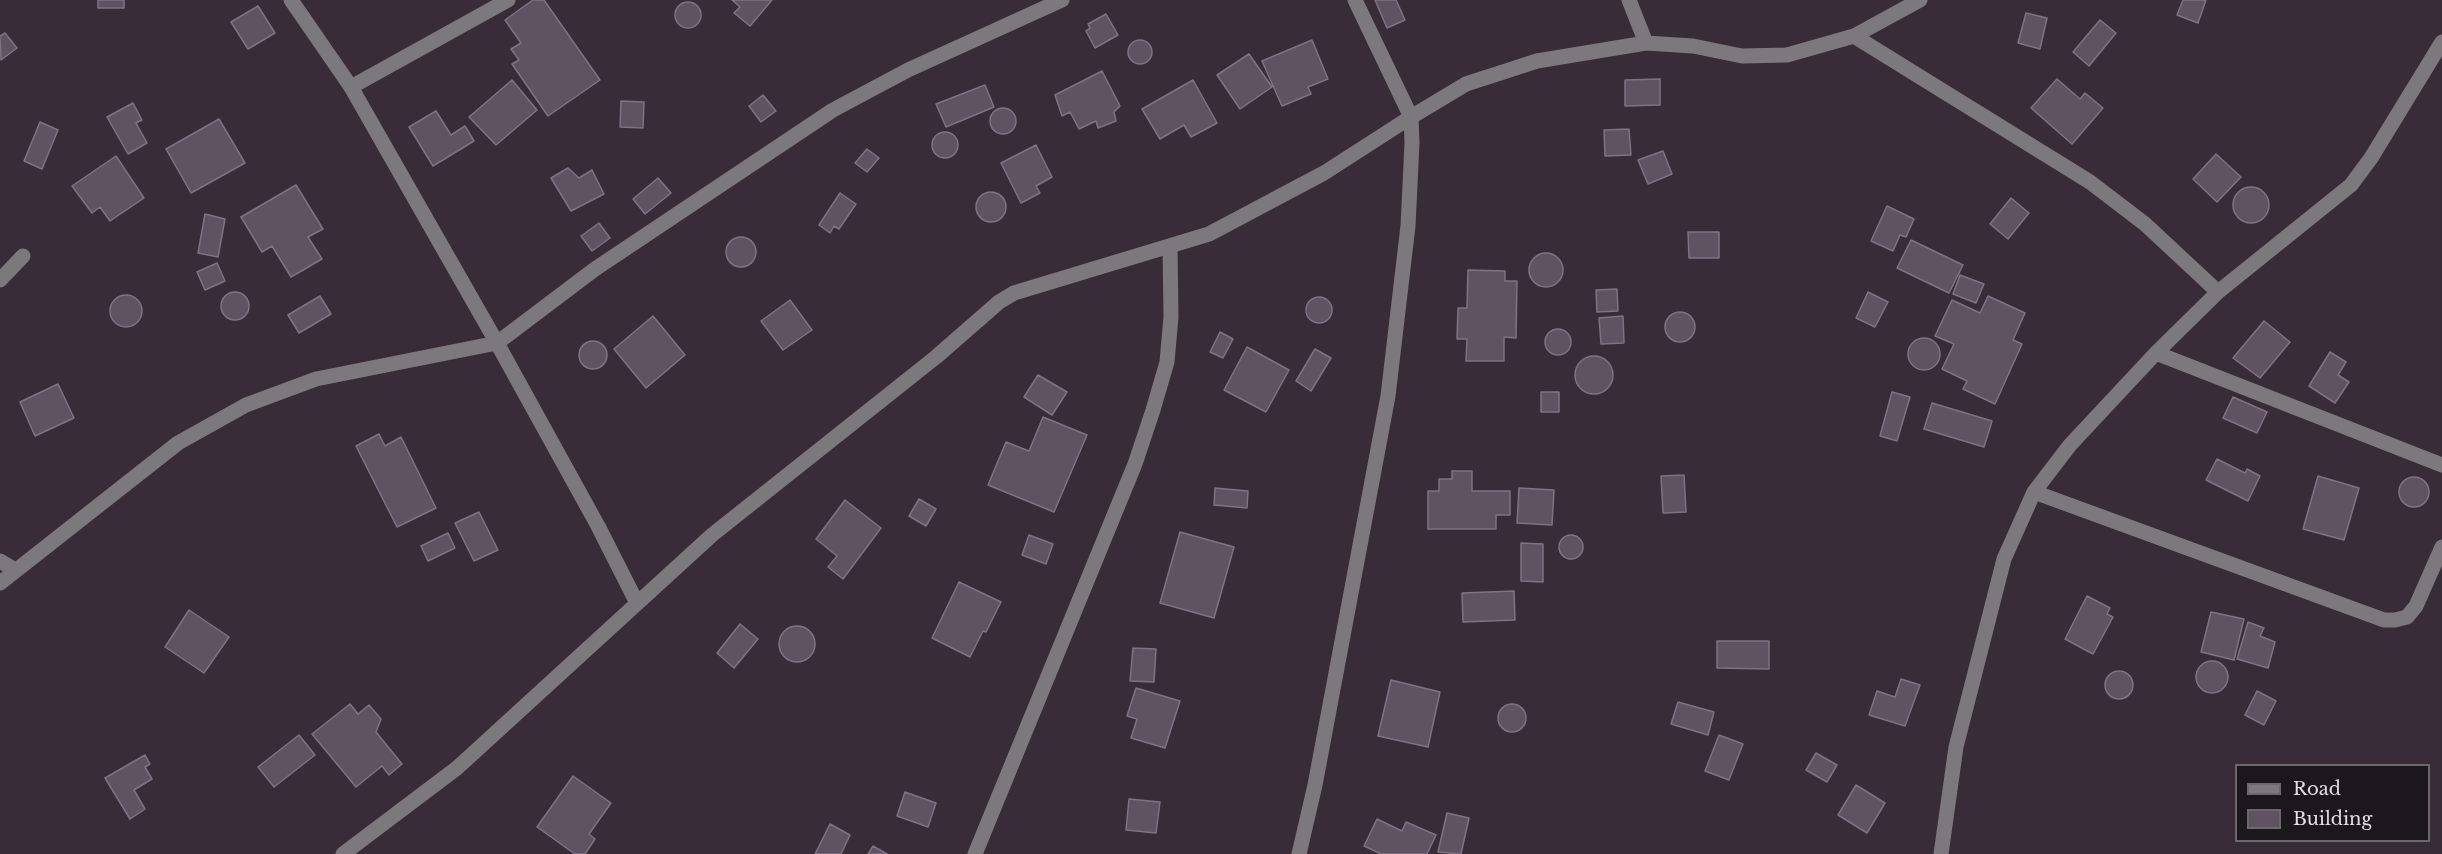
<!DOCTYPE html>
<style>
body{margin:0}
#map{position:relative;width:2442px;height:854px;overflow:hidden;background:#382c39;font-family:"Libre Baskerville",serif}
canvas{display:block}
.legend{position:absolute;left:2235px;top:764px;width:195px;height:78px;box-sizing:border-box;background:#1c171d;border:2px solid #6c666d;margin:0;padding:8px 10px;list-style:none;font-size:18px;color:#e5dde6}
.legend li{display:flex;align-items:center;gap:12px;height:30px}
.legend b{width:30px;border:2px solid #6c666d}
</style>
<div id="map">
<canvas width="2442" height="854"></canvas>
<ul class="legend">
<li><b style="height:8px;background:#7d777e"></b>Road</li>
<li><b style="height:16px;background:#5f5361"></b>Building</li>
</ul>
</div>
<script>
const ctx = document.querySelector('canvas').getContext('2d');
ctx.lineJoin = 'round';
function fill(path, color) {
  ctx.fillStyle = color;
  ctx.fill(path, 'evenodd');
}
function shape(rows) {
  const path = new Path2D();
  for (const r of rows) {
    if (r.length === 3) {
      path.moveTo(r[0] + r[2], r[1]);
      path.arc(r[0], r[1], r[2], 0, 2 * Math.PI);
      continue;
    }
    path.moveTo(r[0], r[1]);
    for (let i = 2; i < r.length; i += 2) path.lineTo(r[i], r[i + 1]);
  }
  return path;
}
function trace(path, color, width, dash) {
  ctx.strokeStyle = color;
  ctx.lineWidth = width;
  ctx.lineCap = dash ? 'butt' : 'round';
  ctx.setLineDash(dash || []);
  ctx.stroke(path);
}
const building = shape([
 [98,0,124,0,124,8,98,8,98,0],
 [533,0,544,0,600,80,548,116,512,64,519,60,511,49,521,43,505,20,533,0],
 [732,0,772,0,750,26,734,13,740,7,732,0],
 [1375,0,1396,0,1405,20,1387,28,1375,0],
 [2183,0,2206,0,2198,23,2177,15,2183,0],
 [688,15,13],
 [258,6,275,33,248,49,231,22,258,6],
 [2026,13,2047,18,2040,49,2018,43,2026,13],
 [1106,14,1118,35,1095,48,1086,31,1090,28,1088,24,1106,14],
 [2100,20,2116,33,2089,66,2073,52,2100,20],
 [5,33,17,48,1,60,0,36,5,33],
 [1140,52,12],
 [1312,40,1328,79,1308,87,1311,94,1282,106,1262,61,1312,40],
 [1249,54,1272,87,1240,109,1217,75,1249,54],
 [1102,71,1120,106,1114,112,1116,121,1098,128,1096,121,1079,129,1070,112,1062,116,1055,95,1102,71],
 [1660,79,1660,105,1625,106,1625,80,1660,79],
 [2057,79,2080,99,2085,93,2103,108,2072,144,2031,108,2057,79],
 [512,80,537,110,496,145,469,117,512,80],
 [1193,80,1217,123,1191,137,1184,125,1160,139,1142,109,1193,80],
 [985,85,994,107,946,127,936,104,985,85],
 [763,95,776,111,761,122,749,106,763,95],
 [621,101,644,102,643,128,620,127,621,101],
 [133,103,142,120,136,123,147,143,128,154,107,117,133,103],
 [1003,121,13],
 [436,111,451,135,465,126,474,141,433,166,409,127,436,111],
 [219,119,245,163,191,193,166,149,219,119],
 [40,122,58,130,42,169,24,161,40,122],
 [1629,129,1631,155,1605,156,1604,130,1629,129],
 [945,145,13],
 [1036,145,1052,177,1036,186,1040,193,1021,203,1001,163,1036,145],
 [867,149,879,158,867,172,855,163,867,149],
 [1663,151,1672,174,1648,184,1638,160,1663,151],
 [2216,154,2241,177,2217,202,2193,179,2216,154],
 [116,156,144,198,110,221,100,207,92,213,72,186,116,156],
 [568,168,579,178,592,170,604,194,571,211,551,178,568,168],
 [658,178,671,193,645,214,633,199,658,178],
 [296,185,323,229,308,237,322,259,291,277,272,246,262,252,241,217,296,185],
 [2251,205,18],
 [991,207,15],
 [840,193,856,204,839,229,834,226,830,233,819,225,840,193],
 [2011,198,2029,213,2008,239,1990,224,2011,198],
 [1887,206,1914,219,1906,237,1900,235,1893,251,1871,241,1887,206],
 [205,214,225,219,218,257,198,253,205,214],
 [599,223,610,238,592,251,581,236,599,223],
 [1688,232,1719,232,1719,258,1689,258,1688,232],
 [741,252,15],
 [1911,240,1963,265,1949,293,1897,268,1911,240],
 [1546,270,17],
 [217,263,225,281,205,290,197,272,217,263],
 [1468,270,1505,271,1505,281,1517,281,1516,338,1504,337,1504,361,1466,361,1467,339,1457,339,1458,308,1467,308,1468,270],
 [1960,275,1984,284,1976,303,1953,294,1960,275],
 [1617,289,1618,311,1597,312,1596,290,1617,289],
 [235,306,14],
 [1868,292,1888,302,1875,327,1856,318,1868,292],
 [126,311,16],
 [320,296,331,314,299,333,288,315,320,296],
 [1988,296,2025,313,2013,340,2022,344,1995,404,1963,389,1967,381,1942,369,1954,344,1935,336,1952,300,1980,313,1988,296],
 [1319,310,13],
 [790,300,812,330,783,350,761,321,790,300],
 [1680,327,15],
 [653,316,685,355,646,388,614,349,653,316],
 [1623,316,1624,343,1601,344,1599,318,1623,316],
 [2264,321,2290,342,2260,378,2233,358,2264,321],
 [1558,342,13],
 [1220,332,1233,339,1223,358,1210,352,1220,332],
 [1924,354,16],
 [593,355,14],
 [1247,347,1289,370,1266,412,1224,390,1247,347],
 [1315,349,1331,358,1311,391,1296,381,1315,349],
 [2330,352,2346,362,2338,375,2349,382,2335,403,2309,386,2330,352],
 [1594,375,19],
 [1038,375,1067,392,1052,415,1024,397,1038,375],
 [58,384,74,418,35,436,20,402,58,384],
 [1541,392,1559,392,1559,412,1541,412,1541,392],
 [1892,392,1910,397,1897,441,1880,436,1892,392],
 [2233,397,2267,412,2257,433,2223,418,2233,397],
 [1932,403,1992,421,1984,447,1924,429,1932,403],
 [1043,417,1087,435,1054,512,988,485,1006,442,1029,451,1043,417],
 [379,434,385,446,401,437,436,508,397,527,356,446,379,434],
 [2217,459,2245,473,2247,469,2260,476,2248,501,2206,480,2217,459],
 [1452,471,1472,471,1472,491,1510,491,1510,515,1496,515,1496,529,1428,529,1428,491,1439,491,1439,479,1452,479,1452,471],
 [1684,475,1686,512,1663,513,1661,476,1684,475],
 [2318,476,2359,488,2344,540,2303,529,2318,476],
 [2414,492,15],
 [1215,488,1248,491,1247,508,1214,505,1215,488],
 [1519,488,1554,490,1552,525,1517,523,1519,488],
 [919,499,936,509,926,526,909,516,919,499],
 [845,500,881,528,843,579,828,567,837,556,816,539,845,500],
 [479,512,498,550,474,561,455,523,479,512],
 [1180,532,1234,547,1214,618,1160,603,1180,532],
 [448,533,455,548,428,561,421,546,448,533],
 [1029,535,1053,544,1046,564,1022,555,1029,535],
 [1571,547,12],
 [1521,543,1543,544,1543,582,1521,581,1521,543],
 [959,582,1001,602,986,632,983,631,970,657,932,638,959,582],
 [1514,591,1515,620,1463,622,1462,593,1514,591],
 [2087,596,2110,608,2107,614,2113,617,2093,654,2065,639,2087,596],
 [189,610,229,637,204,673,165,647,189,610],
 [2211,612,2244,619,2234,660,2201,652,2211,612],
 [2248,622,2264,628,2260,636,2275,642,2268,668,2237,659,2248,622],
 [740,624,758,639,734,668,717,653,740,624],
 [797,644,18],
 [1717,641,1769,641,1769,669,1717,668,1717,641],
 [1133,648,1156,649,1154,682,1130,681,1133,648],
 [2212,677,16],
 [2119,685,14],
 [1901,679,1920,685,1905,726,1869,715,1877,691,1895,697,1901,679],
 [1391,680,1440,692,1428,747,1378,736,1391,680],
 [1136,688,1180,701,1165,748,1131,738,1137,719,1127,716,1136,688],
 [2257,691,2276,701,2264,725,2245,715,2257,691],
 [1678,702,1714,712,1708,735,1671,724,1678,702],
 [350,704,358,714,369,705,381,719,376,732,402,764,389,775,382,766,356,787,312,734,350,704],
 [1512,718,14],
 [299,735,315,755,274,787,258,767,299,735],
 [1719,735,1743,744,1729,780,1705,771,1719,735],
 [1816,753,1837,765,1827,782,1806,770,1816,753],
 [145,755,150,764,145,767,152,779,134,790,145,809,130,819,105,778,145,755],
 [573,776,611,803,589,834,595,839,585,854,575,854,537,827,573,776],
 [1856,785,1885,803,1867,833,1838,815,1856,785],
 [905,792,936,803,928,827,897,816,905,792],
 [1129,799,1160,802,1156,833,1126,830,1129,799],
 [1447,813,1469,818,1461,854,1438,852,1447,813],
 [1377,819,1402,831,1406,822,1436,835,1427,854,1381,854,1364,846,1377,819],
 [830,824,850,835,841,854,815,854,830,824],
 [873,846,887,854,868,854,873,846]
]);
fill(building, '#5f5361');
trace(building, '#807282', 1.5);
trace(shape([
 [291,0,351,87,497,343,598,526,637,603],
 [1629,0,1646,43],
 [1854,36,2090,182,2145,224,2218,292],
 [351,87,508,0],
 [0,280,23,256],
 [2156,353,2442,465],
 [2034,492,2384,620,2395,620,2407,617,2416,606,2442,547],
 [0,561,15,570],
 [0,583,178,443,246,405,316,379,497,343,595,269,833,110,908,70,1062,0],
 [343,854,457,768,712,535,936,357,999,302,1014,293,1209,234,1324,173,1411,117,1466,84,1537,61,1646,43,1693,46,1742,56,1787,55,1854,36,1920,0],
 [975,854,1135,464,1153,410,1167,362,1171,317,1170,246],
 [1299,854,1315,785,1388,396,1408,226,1412,143,1411,117,1355,0],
 [1941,854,1956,747,2004,559,2034,492,2070,445,2156,353,2218,292,2351,185,2371,158,2442,42]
]), '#7d777e', 15);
</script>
